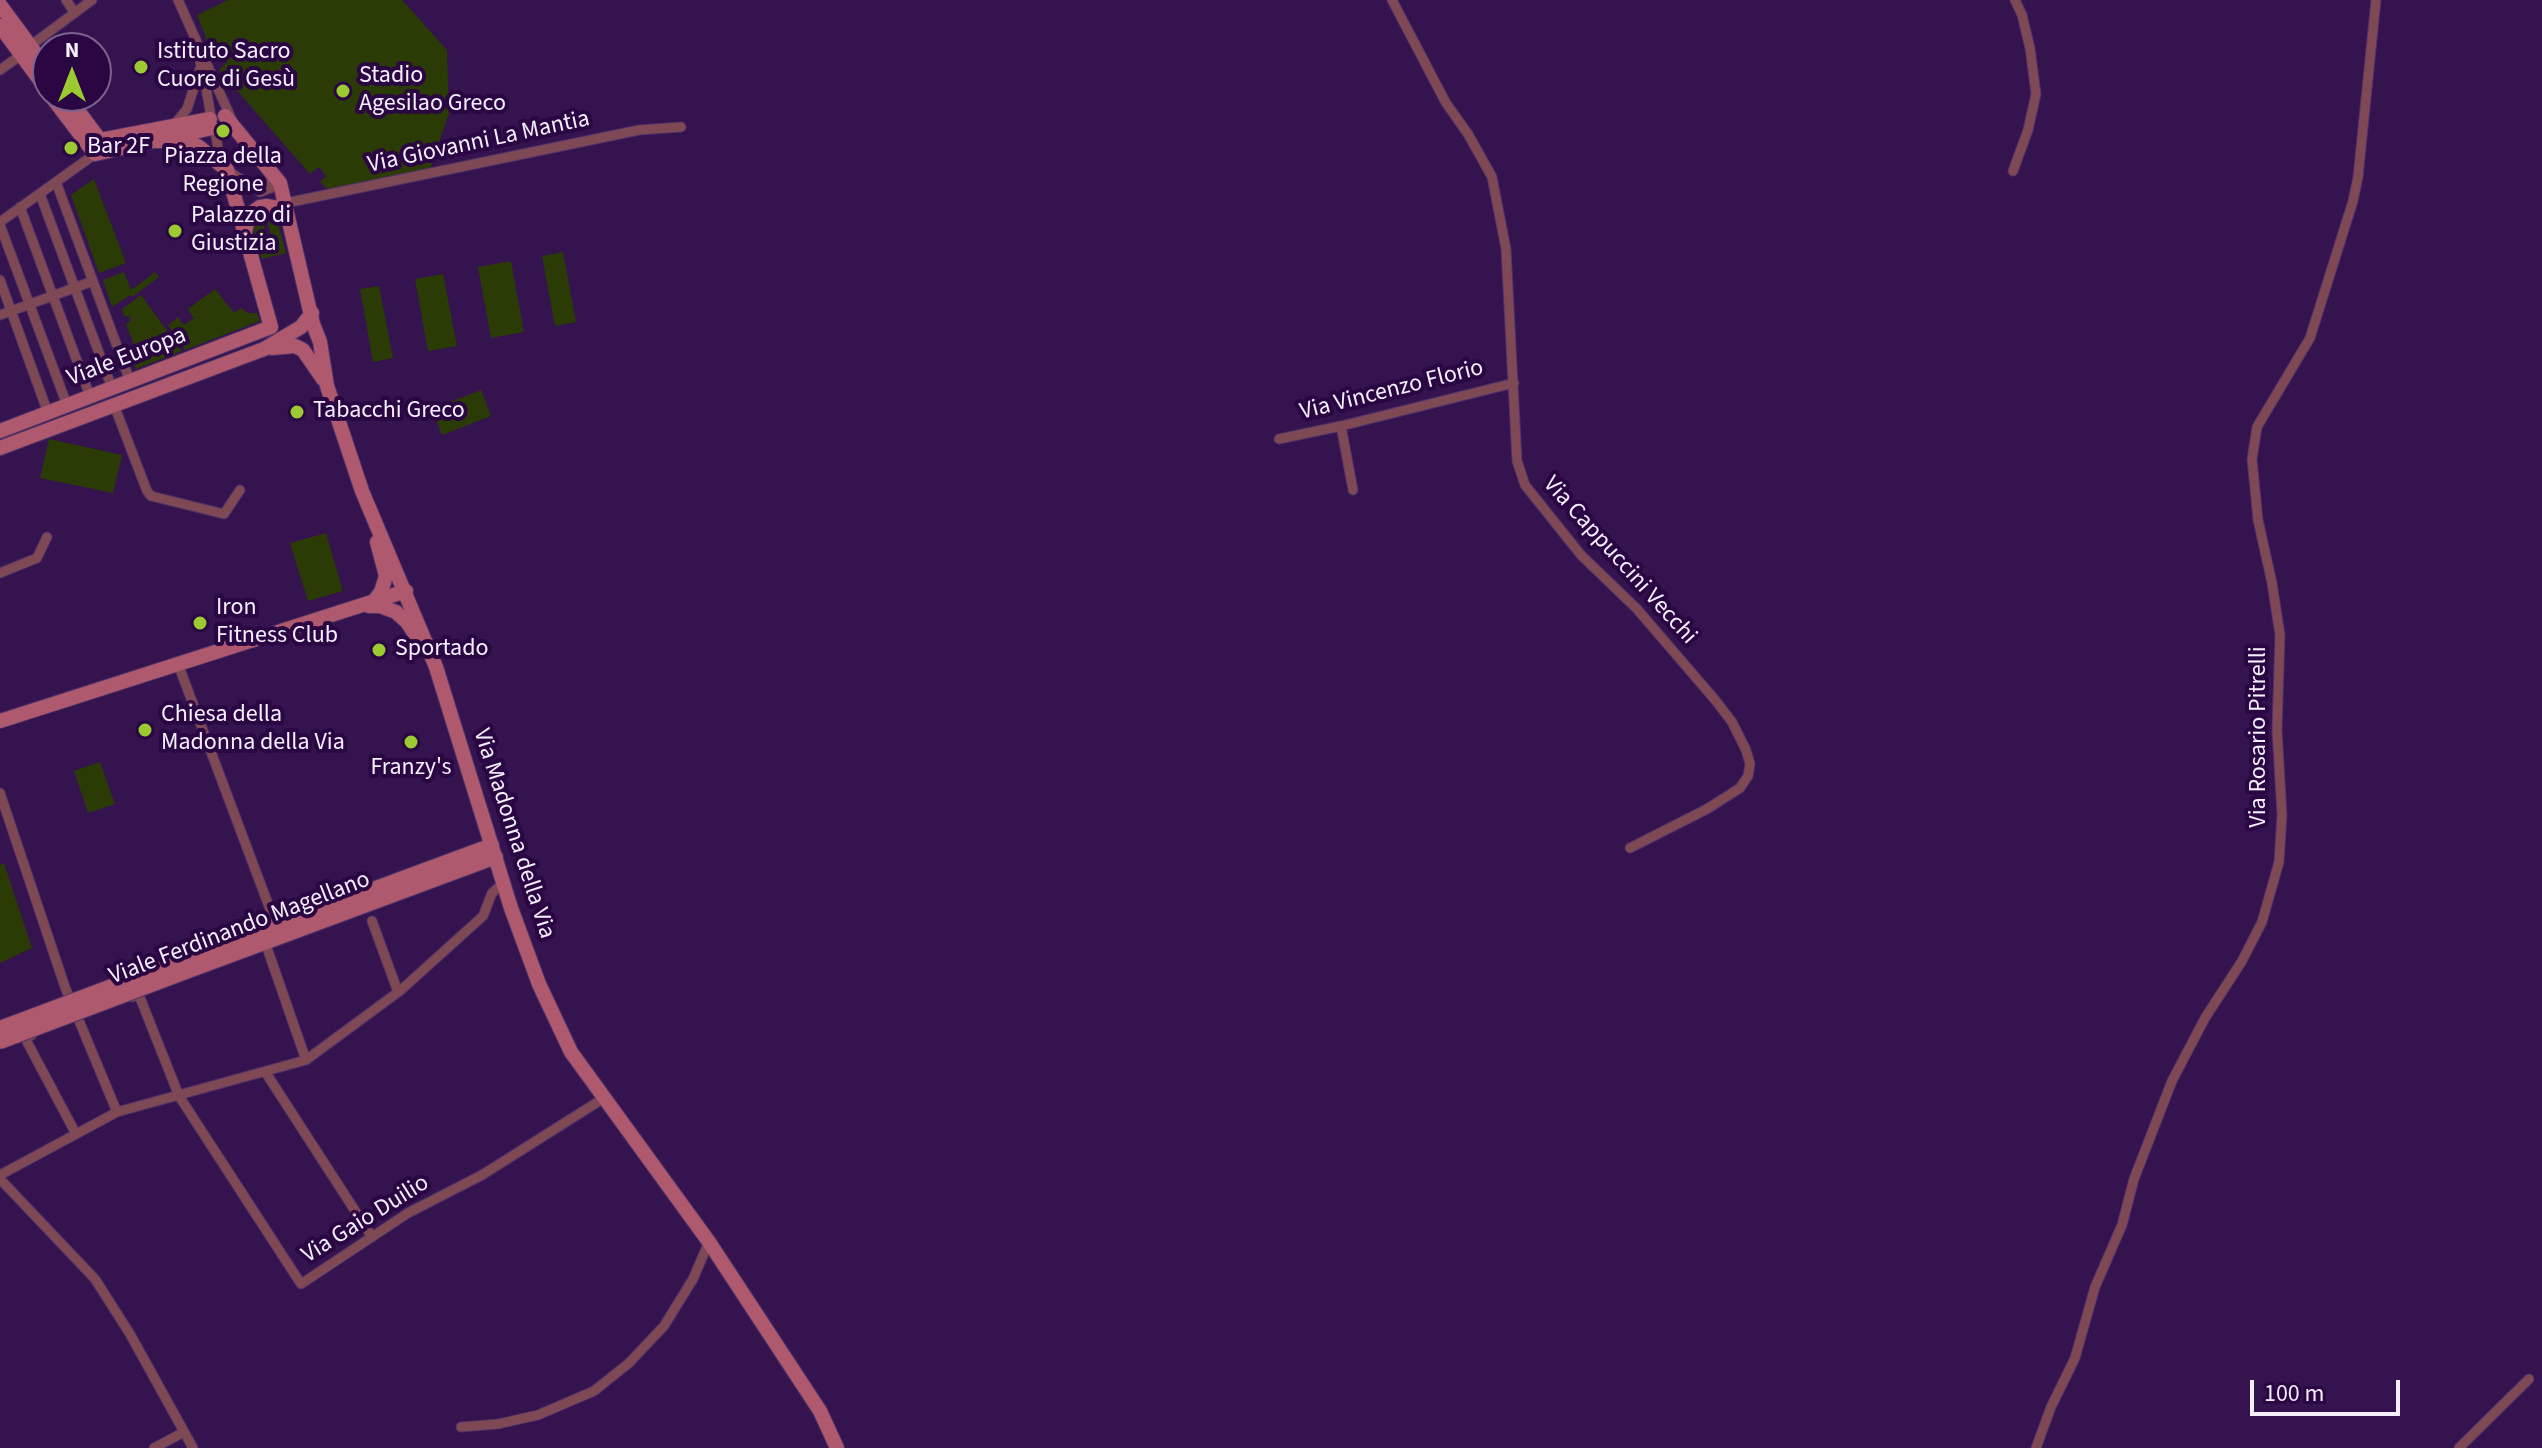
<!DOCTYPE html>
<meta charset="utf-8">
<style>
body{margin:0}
#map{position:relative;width:2542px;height:1448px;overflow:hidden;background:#34134f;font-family:"Source Sans 3",sans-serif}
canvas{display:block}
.north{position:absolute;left:32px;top:32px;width:80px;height:80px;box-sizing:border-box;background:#2a0743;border:2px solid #7b638d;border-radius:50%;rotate:0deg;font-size:22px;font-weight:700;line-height:32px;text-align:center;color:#f5eefd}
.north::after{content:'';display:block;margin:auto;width:28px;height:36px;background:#9cca31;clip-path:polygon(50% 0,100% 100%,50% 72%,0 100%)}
.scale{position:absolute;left:2250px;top:1380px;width:150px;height:36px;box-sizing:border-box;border:4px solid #f5eefd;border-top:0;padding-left:10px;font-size:24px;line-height:28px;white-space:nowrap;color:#f5eefd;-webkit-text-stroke:6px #2a0743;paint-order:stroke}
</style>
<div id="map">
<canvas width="2542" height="1448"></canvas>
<div class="north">N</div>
<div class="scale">100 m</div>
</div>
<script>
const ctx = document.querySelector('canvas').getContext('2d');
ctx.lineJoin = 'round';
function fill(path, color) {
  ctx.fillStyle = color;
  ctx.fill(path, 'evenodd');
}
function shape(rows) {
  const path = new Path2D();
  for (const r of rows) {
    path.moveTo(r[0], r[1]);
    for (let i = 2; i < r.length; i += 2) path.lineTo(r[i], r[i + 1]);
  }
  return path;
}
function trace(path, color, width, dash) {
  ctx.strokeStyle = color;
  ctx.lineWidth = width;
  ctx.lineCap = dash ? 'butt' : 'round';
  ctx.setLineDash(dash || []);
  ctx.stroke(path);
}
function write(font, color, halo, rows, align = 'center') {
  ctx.font = font + ' "Source Sans 3",sans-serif';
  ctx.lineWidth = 8;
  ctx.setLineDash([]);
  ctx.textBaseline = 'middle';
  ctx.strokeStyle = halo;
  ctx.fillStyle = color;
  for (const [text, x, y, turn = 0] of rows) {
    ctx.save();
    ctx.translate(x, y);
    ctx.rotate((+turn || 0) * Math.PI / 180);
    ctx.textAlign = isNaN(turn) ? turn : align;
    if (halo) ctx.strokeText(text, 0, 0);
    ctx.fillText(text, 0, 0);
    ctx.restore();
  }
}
fill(shape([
 [228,0,402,0,447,50,449,113,430,170,328,190,320,182,326,176,319,167,310,174,219,70,227,62,217,45,210,48,197,15],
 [94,179,126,263,99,273,71,195],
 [277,220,286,253,262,259,253,226,264,224,266,245,274,243,267,223],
 [563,252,576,322,555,326,542,256],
 [511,261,524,332,491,338,478,267],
 [124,272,131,290,155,272,159,277,132,297,130,295,112,307,103,280],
 [443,274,457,346,428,351,415,279],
 [379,286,393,358,373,362,360,289],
 [215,289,234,313,241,308,248,313,257,313,260,321,185,350,168,325,178,317,184,325,194,318,188,309],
 [141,295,182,351,136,369,133,360,138,355,126,324,130,322,130,317,124,316,122,309],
 [481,390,491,416,442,435,432,409],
 [49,439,122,455,113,493,40,478],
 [326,533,343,591,308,601,290,543],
 [100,762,115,804,88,813,74,771],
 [4,863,32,948,0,963,0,865]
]), '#2b3b06');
const street = shape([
 [66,0,75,13],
 [178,0,232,120],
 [1392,0,1446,103,1468,134,1492,177,1506,249,1517,461,1525,485,1581,555,1637,609,1716,701,1732,722,1746,750,1750,764,1748,776,1740,788,1707,809,1630,848],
 [30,46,92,0],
 [198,54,204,76,211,117],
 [0,70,21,55],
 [173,126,187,109,200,69],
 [215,130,218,148,227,170,260,192,271,188,272,175],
 [2013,171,2028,130,2036,94,2030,48,2022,15,2015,0],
 [56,182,130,381],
 [40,194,112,388],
 [286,203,639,130,681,127],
 [20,207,90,396],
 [0,222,95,154],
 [0,225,67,405],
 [0,280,48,413],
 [0,315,93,281],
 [114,405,147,491,151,496,224,514,240,490],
 [1341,426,1353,490],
 [1279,439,1341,426,1514,383],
 [0,573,37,558,47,537],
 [178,664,276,925],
 [0,793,65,987,117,1112],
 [372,921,398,992],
 [265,942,306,1060],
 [132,997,139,995,179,1096,301,1284,408,1213,482,1175,604,1098],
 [32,1035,25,1038,76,1134],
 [266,1073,372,1237],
 [0,1175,117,1112,306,1060,401,990,483,916,492,893,503,883],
 [0,1179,95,1279,130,1334,193,1448],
 [461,1427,498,1424,538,1415,594,1391,629,1363,664,1326,693,1279,709,1242],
 [154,1448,184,1432],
 [2036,1448,2051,1407,2075,1358,2095,1287,2122,1225,2134,1179,2172,1081,2205,1018,2242,961,2262,922,2279,862,2282,815,2277,730,2280,635,2272,583,2258,520,2252,459,2257,427,2310,338,2353,201,2358,177,2376,0],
 [2459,1448,2529,1379]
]);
const secondary = shape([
 [0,5,48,70],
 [0,26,48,91],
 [51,96,95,154,212,128],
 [67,96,100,140,210,119],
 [225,116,280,183,313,324,320,342,327,386,362,491,436,667,511,908,539,984,571,1052,709,1242,820,1411,837,1448],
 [157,141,188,141,199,147,227,170,271,327],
 [245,232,249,215,260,207,267,206,278,208,287,219],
 [272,348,295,346,303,350,323,379],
 [0,431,271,327],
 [0,448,264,349,301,327,312,313],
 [374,601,381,592,386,576,377,542],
 [369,606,380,606,396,612,407,622,418,639],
 [0,721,406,591],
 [181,960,492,845],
 [186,972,496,857]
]);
trace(street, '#4f3267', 11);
trace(secondary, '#4f3267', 16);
trace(street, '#7e4855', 9);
trace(secondary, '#ae596e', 14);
const secondaryBridge = shape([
 [0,1028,181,960],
 [0,1042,186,972]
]);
trace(secondaryBridge, '#4f3267', 16, []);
trace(secondaryBridge, '#ae596e', 14);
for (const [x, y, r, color] of [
 [141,67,8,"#9cca31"],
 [343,91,8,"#9cca31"],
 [223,131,8,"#9cca31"],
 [71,148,8,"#9cca31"],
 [175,231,8,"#9cca31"],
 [297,412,8,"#9cca31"],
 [200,623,8,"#9cca31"],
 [379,650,8,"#9cca31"],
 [145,730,8,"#9cca31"],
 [411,742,8,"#9cca31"]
]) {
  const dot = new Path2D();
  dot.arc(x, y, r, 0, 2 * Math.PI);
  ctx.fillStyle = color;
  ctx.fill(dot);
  trace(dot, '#2a0743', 3);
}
write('24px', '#f5eefd', '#2a0743', [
 ["Istituto Sacro",157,53],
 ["Cuore di Gesù",157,81],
 ["Stadio",359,77],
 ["Agesilao Greco",359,105],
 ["Bar 2F",87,148],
 ["Piazza della",223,158,"center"],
 ["Regione",223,186,"center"],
 ["Palazzo di",191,217],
 ["Giustizia",191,245],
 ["Tabacchi Greco",313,412],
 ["Iron",216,609],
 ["Fitness Club",216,637],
 ["Sportado",395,650],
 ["Chiesa della",161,716],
 ["Madonna della Via",161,744],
 ["Franzy's",411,769,"center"]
], 'left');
write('24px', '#f5eefd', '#2a0743', [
 ["Via Giovanni La Mantia",479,143,-12],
 ["Viale Europa",127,358,-21],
 ["Via Vincenzo Florio",1392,391,-14],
 ["Via Cappuccini Vecchi",1619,561,48],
 ["Via Rosario Pitrelli",2260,737,-90],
 ["Via Madonna della Via",513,834,72],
 ["Viale Ferdinando Magellano",240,929,-21],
 ["Via Gaio Duilio",366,1220,-32]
]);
</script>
